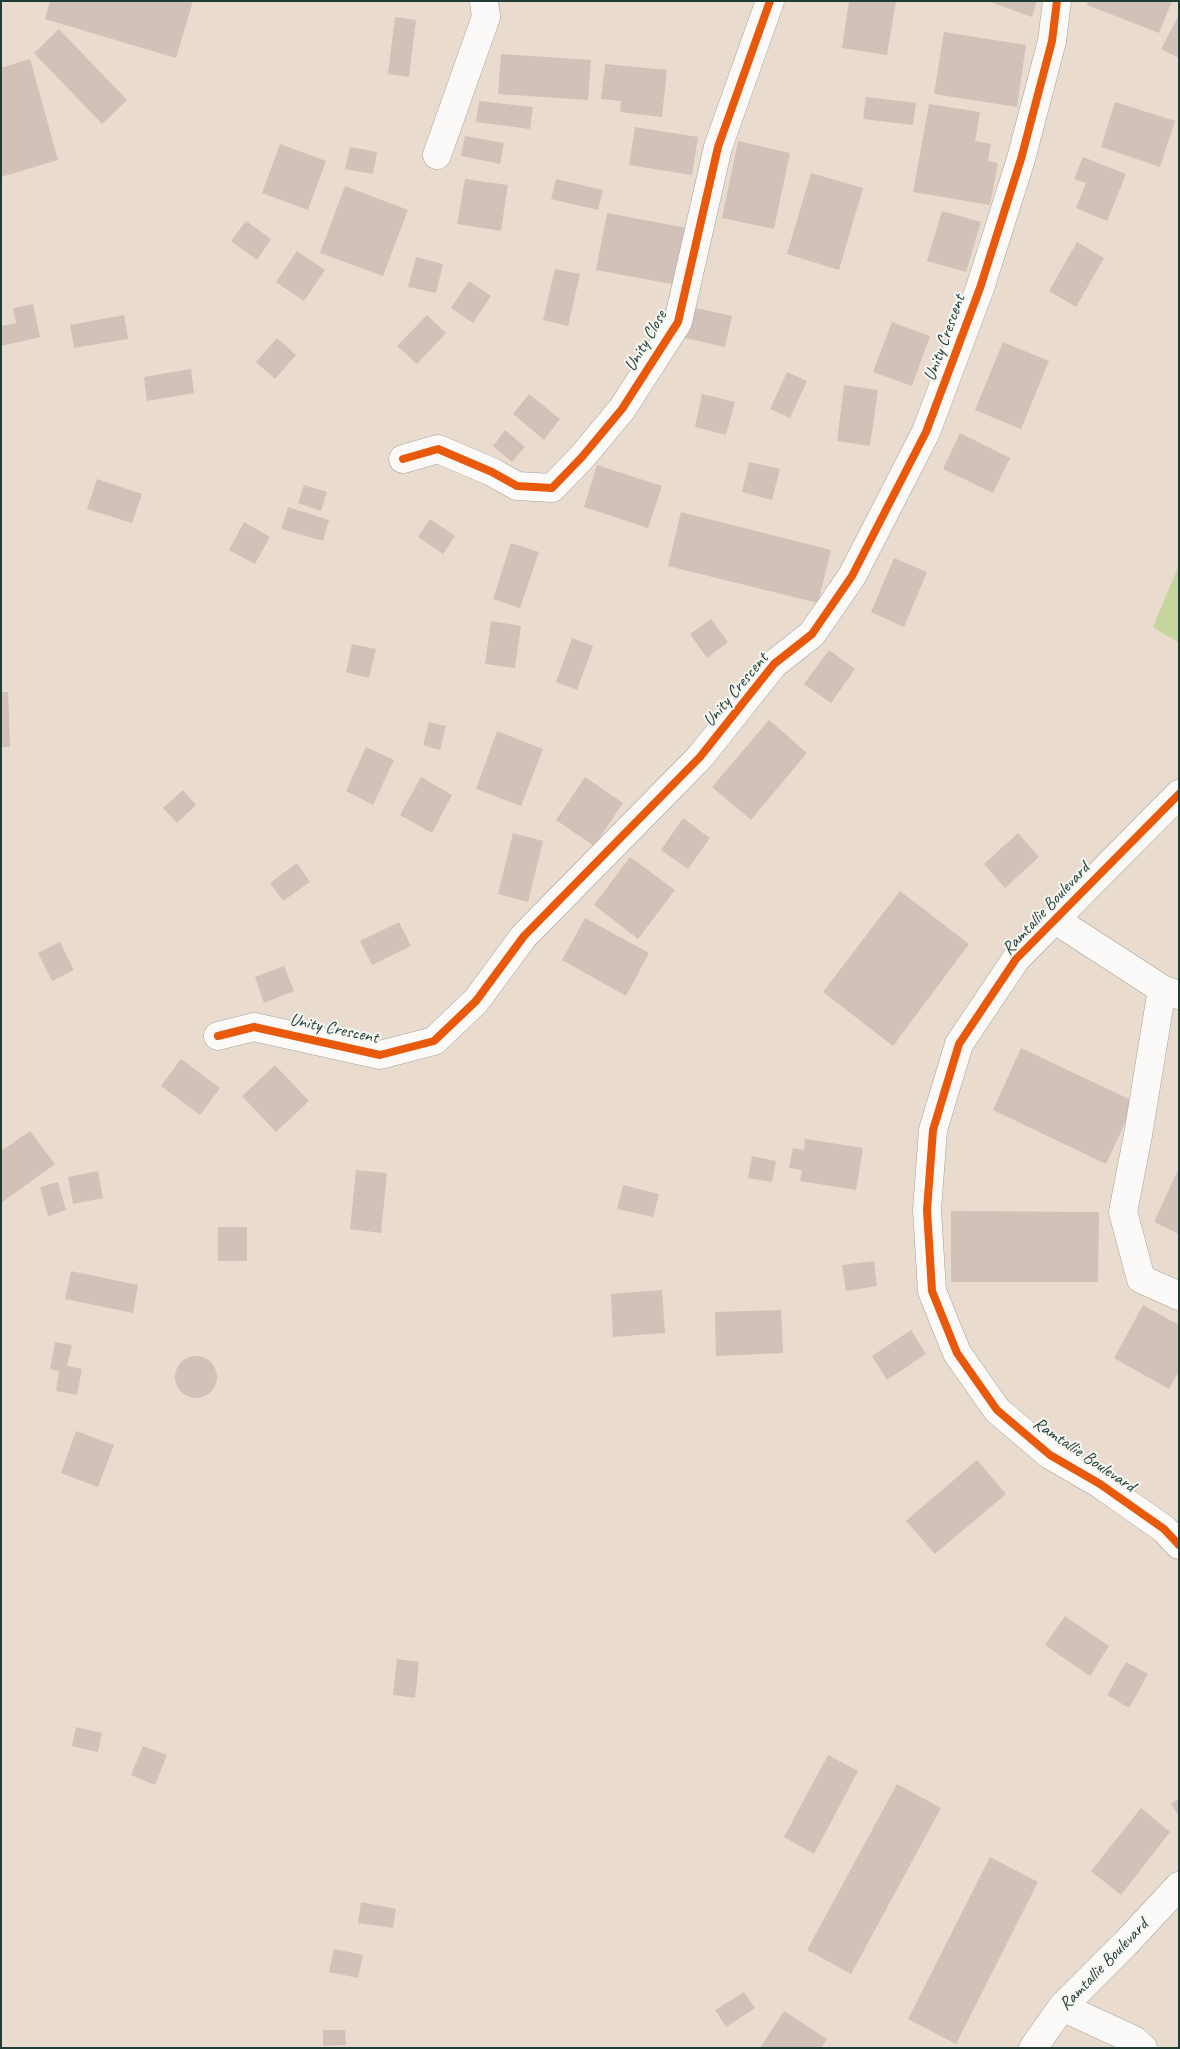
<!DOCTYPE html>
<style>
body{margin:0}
#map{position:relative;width:1180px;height:2049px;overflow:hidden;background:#e9dcce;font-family:Caveat,sans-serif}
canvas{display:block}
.frame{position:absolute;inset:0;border:2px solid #1f3d34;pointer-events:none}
</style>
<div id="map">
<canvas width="1180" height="2049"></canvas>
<div class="frame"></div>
</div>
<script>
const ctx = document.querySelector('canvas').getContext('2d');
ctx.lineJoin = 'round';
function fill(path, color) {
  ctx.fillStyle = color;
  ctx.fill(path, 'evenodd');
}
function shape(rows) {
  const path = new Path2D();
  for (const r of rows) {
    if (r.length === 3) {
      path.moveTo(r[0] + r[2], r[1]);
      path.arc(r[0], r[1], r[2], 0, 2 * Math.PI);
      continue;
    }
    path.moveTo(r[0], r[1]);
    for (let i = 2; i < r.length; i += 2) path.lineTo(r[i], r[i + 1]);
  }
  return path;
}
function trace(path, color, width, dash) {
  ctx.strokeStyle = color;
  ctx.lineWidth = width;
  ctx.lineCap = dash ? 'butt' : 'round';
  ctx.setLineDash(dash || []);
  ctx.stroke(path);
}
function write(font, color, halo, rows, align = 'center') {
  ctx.font = font + ' Caveat,sans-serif';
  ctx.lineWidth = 4;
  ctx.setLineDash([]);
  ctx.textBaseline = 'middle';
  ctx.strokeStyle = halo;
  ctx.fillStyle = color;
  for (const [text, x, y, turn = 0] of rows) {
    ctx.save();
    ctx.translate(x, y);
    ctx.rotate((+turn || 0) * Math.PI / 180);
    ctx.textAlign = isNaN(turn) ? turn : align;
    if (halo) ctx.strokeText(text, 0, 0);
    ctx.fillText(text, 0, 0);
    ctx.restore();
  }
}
fill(shape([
 [1179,565,1179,643,1153,627]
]), '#c6d49e');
fill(shape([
 [50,1,193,1,176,58,45,19],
 [849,1,896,1,887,55,842,48],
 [988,1,1037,1,1032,17],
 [1088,1,1172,1,1159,33,1087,5],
 [1179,15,1179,58,1161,49],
 [395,17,416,20,409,77,388,74],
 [59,29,127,100,102,124,34,53],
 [944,32,1026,45,1017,107,934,94],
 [501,54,591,60,588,100,498,94],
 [30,59,58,160,1,177,1,68],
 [605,64,667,70,662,117,620,112,621,101,601,99],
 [866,97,916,103,913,125,863,119],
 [479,101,533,107,530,129,476,122],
 [1115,102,1175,121,1160,167,1101,147],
 [929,104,980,112,975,141,991,144,988,161,998,163,990,205,913,192],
 [635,127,698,137,692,175,629,165],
 [465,136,504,143,500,164,461,156],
 [738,141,790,153,774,229,722,218],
 [280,144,326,161,308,210,262,193],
 [350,147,377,152,373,174,345,169],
 [1083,157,1126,174,1107,221,1076,208,1086,183,1074,179],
 [811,173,863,188,839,270,787,254],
 [465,179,508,185,501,231,457,224],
 [556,179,603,190,598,210,551,199],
 [345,186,408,210,383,276,320,253],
 [942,211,981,222,966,272,927,261],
 [607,213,687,228,677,285,596,270],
 [246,221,271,239,257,260,231,241],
 [1077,242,1104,258,1076,307,1049,291],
 [297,251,325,270,304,301,276,282],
 [416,257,443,264,436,293,408,287],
 [555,269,580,274,568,326,543,320],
 [469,281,491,296,473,323,451,308],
 [33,304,40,337,1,346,1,326,16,323,13,308],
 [692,307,732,316,725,347,685,338],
 [124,315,128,339,74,348,70,325],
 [427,315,446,333,417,364,397,346],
 [892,322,930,336,912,386,873,372],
 [277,338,296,355,275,379,256,362],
 [1003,342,1049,361,1021,429,975,410],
 [191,369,194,393,147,401,144,377],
 [787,372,807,381,790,418,770,409],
 [844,385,878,390,870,446,837,441],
 [529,394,560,419,544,440,513,414],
 [702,394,735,402,726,435,695,427],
 [505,430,525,447,512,462,493,446],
 [960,433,1010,458,993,493,943,469],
 [749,462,780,469,772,500,742,492],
 [597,465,662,486,648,528,584,507],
 [97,479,142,494,132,523,87,509],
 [304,485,327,492,321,511,298,503],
 [288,507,329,520,323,541,281,529],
 [681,512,831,550,818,603,668,566],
 [430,519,455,536,443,554,418,537],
 [244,522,270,537,255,564,229,550],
 [511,543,539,552,520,608,493,599],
 [894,558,927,572,904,627,871,612],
 [711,619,728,642,707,658,690,634],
 [491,621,521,626,515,668,485,664],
 [572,638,593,646,577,690,556,682],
 [352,644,376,649,369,678,346,672],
 [829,650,855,669,831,703,804,684],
 [1,692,8,692,10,747,1,747],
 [769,720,807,753,751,820,712,787],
 [429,722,446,726,440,750,423,745],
 [497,731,543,749,521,806,476,789],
 [366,747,394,760,373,805,346,791],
 [421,777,452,795,432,833,400,815],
 [585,777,623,803,594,846,556,820],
 [183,790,196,805,177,823,163,808],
 [683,818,710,838,688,869,661,850],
 [513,833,543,841,528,902,498,894],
 [1018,833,1039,857,1005,888,984,864],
 [630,857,675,890,638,939,594,905],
 [297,863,310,882,283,901,270,883],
 [900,891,969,944,893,1046,823,992],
 [585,918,649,953,626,996,562,960],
 [399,922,411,946,372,965,360,941],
 [60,942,74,970,52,981,38,953],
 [284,966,294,991,264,1003,255,977],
 [1021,1048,1135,1102,1106,1164,993,1110],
 [181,1059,220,1088,200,1115,161,1086],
 [275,1065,309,1101,276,1132,242,1096],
 [30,1131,55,1164,1,1203,1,1151],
 [805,1139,863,1148,856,1190,800,1181,802,1170,789,1168,793,1148,804,1150],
 [752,1156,776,1161,772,1182,748,1178],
 [1179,1168,1179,1234,1154,1222],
 [356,1170,387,1173,381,1233,350,1229],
 [98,1171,103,1198,73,1204,68,1177],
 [58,1182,66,1210,48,1216,40,1187],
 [623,1185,659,1194,653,1217,617,1209],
 [951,1211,1099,1212,1098,1282,951,1282],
 [218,1227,247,1227,247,1261,218,1261],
 [874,1261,877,1286,846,1291,842,1265],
 [71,1271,138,1285,133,1313,65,1299],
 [662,1290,665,1333,613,1337,611,1294],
 [1143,1305,1179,1325,1179,1371,1169,1389,1114,1358],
 [781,1310,783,1353,716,1356,715,1312],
 [911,1330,926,1354,887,1380,872,1356],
 [55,1342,72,1345,67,1366,82,1369,77,1395,56,1391,59,1371,50,1369],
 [196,1377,21],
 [76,1431,114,1445,98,1487,61,1473],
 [977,1460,1006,1494,935,1554,906,1521],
 [1065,1616,1109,1646,1090,1676,1045,1645],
 [397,1659,419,1662,415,1698,393,1695],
 [1126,1662,1148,1674,1129,1708,1107,1695],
 [76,1727,102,1733,98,1752,72,1746],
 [143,1746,167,1755,155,1785,131,1775],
 [828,1755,858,1771,814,1854,784,1837],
 [897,1784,941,1808,851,1974,807,1950],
 [1179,1798,1179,1816,1171,1804],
 [1141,1808,1170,1832,1121,1895,1091,1871],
 [990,1857,1038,1882,956,2044,908,2019],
 [361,1902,396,1909,393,1928,358,1923],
 [334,1949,363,1955,358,1978,329,1972],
 [744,1992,755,2008,726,2027,715,2010],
 [784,2011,827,2039,821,2048,760,2048],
 [323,2030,345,2030,346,2045,323,2046]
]), '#d1c1b8');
const minor = shape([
 [437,155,486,17,484,1],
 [403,459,438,449,492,472,517,486,552,488,582,457,622,409,678,322,718,147,770,1],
 [1179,794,1016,959,959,1044,933,1130,927,1210,932,1291,957,1353,997,1410,1050,1455,1100,1484,1164,1529,1179,1545],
 [1054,919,1162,989,1178,995],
 [1162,989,1138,1135,1123,1212,1141,1279,1179,1296],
 [218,1036,254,1027,380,1055,434,1041,476,1001,524,936,700,757,774,664,812,634,852,576,926,432,980,288,1021,159,1052,41,1057,1],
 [1062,2007,1134,2040,1143,2048],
 [1033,2048,1062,2007,1125,1944,1179,1886]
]);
trace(minor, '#a4a198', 29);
trace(minor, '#fcfaf8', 28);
trace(shape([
 [403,459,438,449,492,472,517,486,552,488,582,457,622,409,678,322,718,147,770,1],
 [1179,794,1016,959,959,1044,933,1130,927,1210,932,1291,957,1353,997,1410,1050,1455,1100,1484,1164,1529,1179,1545],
 [218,1036,254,1027,380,1055,434,1041,476,1001,524,936,700,757,774,664,812,634,852,576,926,432,980,288,1021,159,1052,41,1057,1]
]), '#e8590c', 8);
write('18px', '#1f3d34', '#f6f6f2', [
 ["Unity Crescent",945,338,-70],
 ["Unity Close",646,341,-60],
 ["Unity Crescent",736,690,-50],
 ["Ramtallie Boulevard",1046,909,-47],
 ["Unity Crescent",334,1029,12],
 ["Ramtallie Boulevard",1084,1455,34],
 ["Ramtallie Boulevard",1104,1965,-46]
]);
</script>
